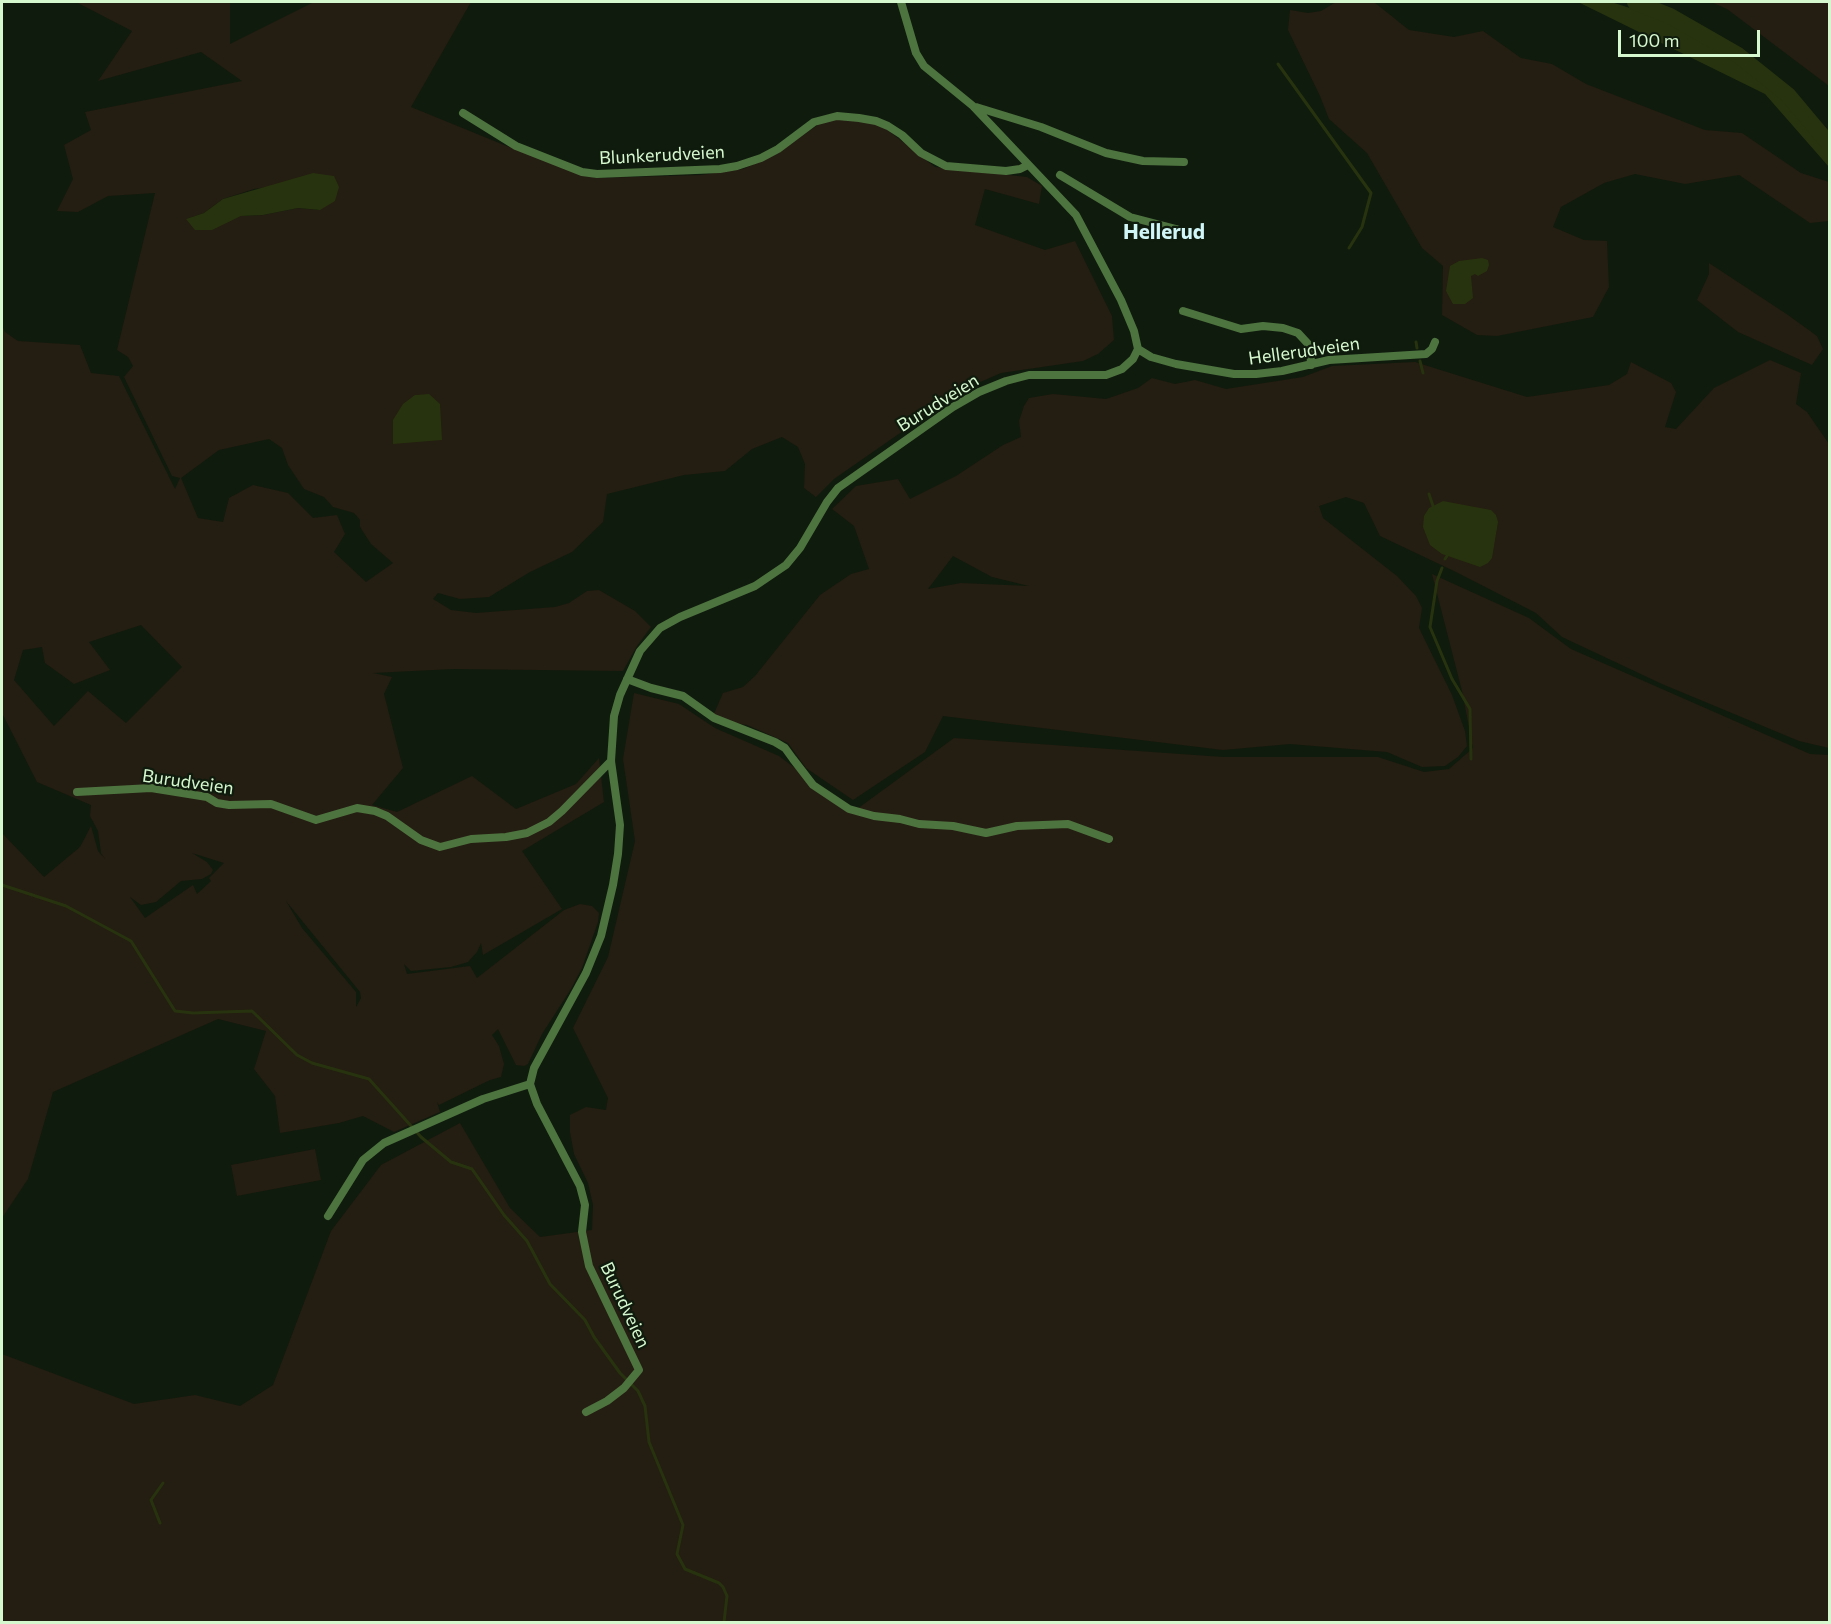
<!DOCTYPE html>
<style>
body{margin:0}
#map{position:relative;width:1831px;height:1624px;overflow:hidden;background:#0f1b0d;font-family:Commissioner,sans-serif}
canvas{display:block}
.frame{position:absolute;inset:0;border:3px solid #d6f8ce;pointer-events:none}
.scale{position:absolute;left:1618px;top:30px;width:142px;height:27px;box-sizing:border-box;border:3px solid #d6f8ce;border-top:0;padding-left:8px;font-size:18px;line-height:21px;white-space:nowrap;color:#d6f8ce;-webkit-text-stroke:4px #0f1b0d;paint-order:stroke}
</style>
<div id="map">
<canvas width="1831" height="1624"></canvas>
<div class="frame"></div>
<div class="scale">100 m</div>
</div>
<script>
const ctx = document.querySelector('canvas').getContext('2d');
ctx.lineJoin = 'round';
function fill(path, color) {
  ctx.fillStyle = color;
  ctx.fill(path, 'evenodd');
}
function shape(rows) {
  const path = new Path2D();
  for (const r of rows) {
    path.moveTo(r[0], r[1]);
    for (let i = 2; i < r.length; i += 2) path.lineTo(r[i], r[i + 1]);
  }
  return path;
}
function trace(path, color, width, dash) {
  ctx.strokeStyle = color;
  ctx.lineWidth = width;
  ctx.lineCap = dash ? 'butt' : 'round';
  ctx.setLineDash(dash || []);
  ctx.stroke(path);
}
function write(font, color, halo, rows, align = 'center') {
  ctx.font = font + ' Commissioner,sans-serif';
  ctx.lineWidth = 4.5;
  ctx.setLineDash([]);
  ctx.textBaseline = 'middle';
  ctx.strokeStyle = halo;
  ctx.fillStyle = color;
  for (const [text, x, y, turn = 0] of rows) {
    ctx.save();
    ctx.translate(x, y);
    ctx.rotate((+turn || 0) * Math.PI / 180);
    ctx.textAlign = isNaN(turn) ? turn : align;
    if (halo) ctx.strokeText(text, 0, 0);
    ctx.fillText(text, 0, 0);
    ctx.restore();
  }
}
fill(shape([
 [76,2,230,2,230,44,312,3,471,2,411,107,504,145,596,178,701,175,743,169,777,154,819,124,840,118,876,121,935,167,1027,177,1042,186,1039,204,985,189,975,225,1045,250,1075,241,1112,316,1114,340,1098,354,1083,361,1001,373,962,390,834,479,816,497,804,488,805,464,798,447,782,437,752,449,725,471,684,475,607,494,603,522,572,552,530,572,489,597,460,599,438,593,433,599,451,610,476,613,555,607,569,603,587,591,599,590,635,611,651,627,637,646,623,671,453,669,373,673,392,677,384,694,403,768,372,805,397,812,472,776,516,809,576,784,599,758,604,802,522,851,562,909,483,955,481,943,477,952,468,962,451,967,411,971,404,964,407,974,470,966,477,978,564,910,580,904,592,906,599,913,598,922,582,968,571,989,542,1034,528,1064,524,1066,516,1065,498,1029,492,1035,499,1046,504,1064,501,1077,490,1080,439,1105,437,1102,440,1112,394,1132,363,1116,339,1123,280,1133,275,1096,254,1069,266,1031,218,1019,53,1092,28,1179,2,1218,2,833,44,877,80,847,91,826,98,851,105,859,101,853,98,831,90,816,91,805,37,782,2,713,2,325,5,332,18,341,80,345,91,373,119,376,175,489,180,478,172,476,124,377,133,366,128,357,117,350,155,193,108,196,78,212,57,211,73,179,64,145,91,130,85,112,242,81,201,52,98,81,132,31],
 [274,186,320,210,298,208,263,215,241,216,231,220,187,219,204,213,223,199,254,189],
 [269,439,282,448,288,465,304,489,324,497,333,507,354,513,360,520,360,527,371,544,393,563,366,582,334,552,345,534,337,515,313,518,288,493,253,485,229,498,223,522,198,518,181,478,219,450],
 [141,625,182,667,126,723,88,691,54,726,14,680,23,650,42,647,45,663,74,684,110,670,89,642],
 [192,853,224,863,209,878,211,881,197,894,193,885,145,918,130,897,141,905,156,902,181,881,202,879,211,874,213,870,207,862],
 [286,901,360,992,361,998,356,1007,356,992,302,928],
 [1336,2,1374,2,1409,30,1454,37,1483,31,1521,58,1552,64,1586,84,1705,130,1742,133,1801,173,1829,182,1829,221,1810,223,1739,175,1685,184,1635,174,1604,183,1561,207,1553,227,1584,240,1607,241,1609,287,1593,317,1497,336,1477,335,1442,315,1443,266,1422,248,1367,153,1329,119,1320,96,1288,30,1290,10,1308,13,1321,11],
 [1711,2,1829,2,1829,86,1727,9],
 [1709,263,1788,315,1817,336,1823,349,1812,365,1738,332,1697,300,1709,274],
 [1770,360,1801,373,1796,404,1807,412,1829,444,1829,748,1799,741,1662,684,1562,637,1536,613,1456,572,1380,536,1364,503,1346,497,1319,506,1323,518,1397,576,1416,596,1422,608,1419,628,1452,695,1465,731,1467,746,1458,757,1445,766,1422,767,1387,752,1290,744,1223,750,943,716,925,752,853,800,806,768,788,743,747,725,734,723,713,716,723,693,743,687,755,676,820,595,851,574,869,569,854,526,832,509,856,486,898,479,910,499,956,476,1003,445,1021,437,1019,421,1024,406,1029,398,1053,394,1106,399,1138,388,1152,378,1175,384,1195,380,1226,389,1303,377,1332,366,1415,362,1527,397,1609,385,1627,374,1631,362,1671,383,1676,392,1665,427,1676,429,1714,388],
 [953,556,992,577,1029,586,961,583,928,589],
 [1432,574,1529,618,1571,649,1810,754,1829,755,1829,1622,2,1622,2,1354,134,1404,195,1395,240,1406,273,1385,331,1231,381,1165,460,1123,510,1208,540,1237,592,1230,593,1205,588,1183,574,1154,570,1132,570,1115,586,1107,606,1110,608,1098,573,1028,608,957,635,841,623,759,634,693,679,704,715,728,779,756,853,812,954,738,1223,757,1378,757,1424,772,1449,769,1473,748,1462,691],
 [315,1149,321,1180,237,1196,231,1165]
]), '#241d11');
fill(shape([
 [1578,2,1611,2,1671,21,1764,79,1829,142,1829,167,1765,94],
 [313,173,334,176,339,187,335,201,320,210,298,208,263,215,241,216,212,230,195,230,186,219,204,213,223,199],
 [1482,258,1488,260,1489,265,1487,271,1478,276,1475,274,1471,276,1473,298,1465,304,1453,304,1446,291,1450,266,1459,261],
 [429,394,440,404,442,440,393,444,393,420,403,404,415,395],
 [1443,501,1491,510,1496,515,1498,522,1492,558,1488,563,1480,567,1442,554,1430,545,1423,527,1424,516,1429,508]
]), '#27330e');
trace(shape([
 [1278,64,1371,193,1362,227,1349,248],
 [1416,342,1417,348],
 [1420,361,1423,373],
 [1429,494,1433,506],
 [1445,559,1447,556],
 [1442,568,1437,581,1430,627,1452,679,1470,709,1471,759],
 [2,885,66,906,131,941,175,1011,193,1013,252,1011,297,1055,312,1063,369,1079,421,1137,451,1162,472,1169,504,1215,527,1241,550,1284,585,1320,594,1337,620,1373,638,1391,645,1406,649,1442,683,1525,677,1554,685,1569,719,1583,723,1587,727,1596,724,1622],
 [160,1523,151,1500,163,1483]
]), '#27330e', 3);
trace(shape([
 [1635,2,1670,16,1738,55,1788,95,1830,145]
]), '#27330e', 16);
trace(shape([
 [976,107,1041,127,1106,153,1143,161,1184,162],
 [463,113,516,146,582,172,597,174,720,169,737,166,761,158,778,149,814,122,837,116,859,118,876,121,888,126,902,135,921,153,946,166,1006,171,1020,169,1028,165],
 [1060,175,1130,217,1180,230],
 [1183,311,1241,329,1263,326,1283,328,1298,333,1310,346,1311,365],
 [1138,349,1151,357,1176,364,1234,374,1256,374,1282,371,1329,360,1426,354,1432,349,1435,342],
 [627,679,651,688,683,696,714,718,775,742,785,748,793,759,813,785,849,809,874,816,900,819,919,824,953,826,986,833,1017,826,1068,824,1109,839],
 [77,792,151,788,207,797,217,803,229,805,271,804,316,820,357,808,375,811,387,816,421,840,440,847,471,839,506,837,527,833,549,822,562,811,611,761],
 [328,1216,363,1160,384,1143,483,1099,530,1084],
 [586,1412,607,1401,624,1388,639,1370,589,1266,582,1232,585,1205,580,1186,537,1104,530,1084,534,1068,586,973,601,936,613,885,618,854,620,825,611,761,614,716,620,695,640,651,660,628,680,617,755,586,786,565,800,548,827,502,838,488,953,407,979,392,1006,381,1029,375,1106,375,1122,369,1133,359,1138,349,1134,331,1121,300,1076,215,973,106,924,66,916,53,901,2]
]), '#4d733f', 8);
write('18px', '#d6f8ce', '#0f1b0d', [
 ["Blunkerudveien",662,155,-3],
 ["Hellerudveien",1304,351,-8],
 ["Burudveien",938,403,-32],
 ["Burudveien",188,782,8],
 ["Burudveien",625,1305,65]
]);
write('bold 21px', '#d0f6f8', '#0f1b0d', [
 ["Hellerud",1164,232]
]);
</script>
